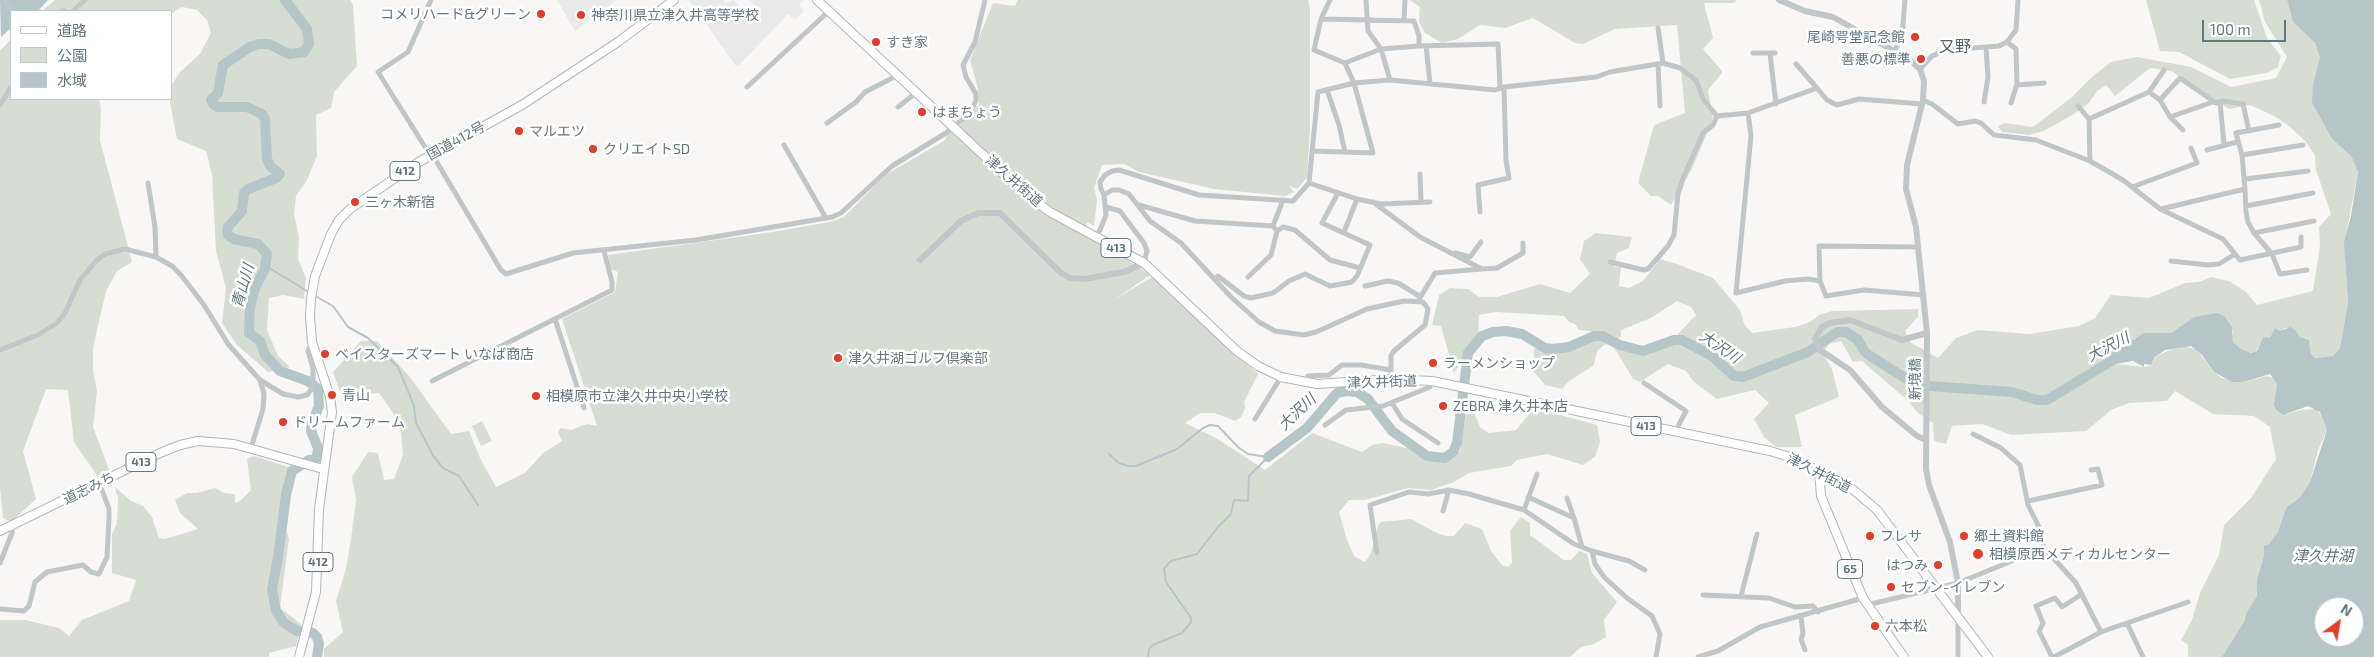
<!DOCTYPE html>
<meta charset="utf-8">
<style>
body{margin:0}
#map{position:relative;width:2374px;height:657px;overflow:hidden;background:#f8f7f5;font-family:"Exo 2","Noto Sans JP",sans-serif}
canvas{display:block}
.legend{position:absolute;left:10px;top:10px;width:162px;height:90px;box-sizing:border-box;background:#fff;border:1px solid #c1c9cc;margin:0;padding:6px 9px;list-style:none;font-size:15px;color:#637780}
.legend li{display:flex;align-items:center;gap:10px;height:25px}
.legend b{width:25px;border:1px solid #c1c9cc}
.north{position:absolute;left:2314px;top:597px;width:50px;height:50px;box-sizing:border-box;background:#fff;border:1px solid #c1c9cc;border-radius:50%;rotate:32deg;font-size:14px;font-weight:700;line-height:20px;text-align:center;color:#637780}
.north::after{content:'';display:block;margin:auto;width:18px;height:22px;background:#e23c2a;clip-path:polygon(50% 0,100% 100%,50% 72%,0 100%)}
.scale{position:absolute;left:2202px;top:20px;width:84px;height:22px;box-sizing:border-box;border:2px solid #637780;border-top:0;padding-left:6px;font-size:15px;line-height:18px;white-space:nowrap;color:#637780;-webkit-text-stroke:4px #fff;paint-order:stroke}
</style>
<div id="map">
<canvas width="2374" height="657"></canvas>
<ul class="legend">
<li><b style="height:6px;background:#fff"></b>道路</li>
<li><b style="height:14px;background:#d8ddd4"></b>公園</li>
<li><b style="height:14px;background:#b6c5c7"></b>水域</li>
</ul>
<div class="north">N</div>
<div class="scale">100 m</div>
</div>
<script>
const ctx = document.querySelector('canvas').getContext('2d');
ctx.lineJoin = 'round';
function fill(path, color) {
  ctx.fillStyle = color;
  ctx.fill(path, 'evenodd');
}
function shape(rows) {
  const path = new Path2D();
  for (const r of rows) {
    path.moveTo(r[0], r[1]);
    for (let i = 2; i < r.length; i += 2) path.lineTo(r[i], r[i + 1]);
  }
  return path;
}
function trace(path, color, width, dash) {
  ctx.strokeStyle = color;
  ctx.lineWidth = width;
  ctx.lineCap = dash ? 'butt' : 'round';
  ctx.setLineDash(dash || []);
  ctx.stroke(path);
}
function write(font, color, halo, rows, align = 'center') {
  ctx.font = font + ' "Exo 2","Noto Sans JP",sans-serif';
  ctx.lineWidth = 5;
  ctx.setLineDash([]);
  ctx.textBaseline = 'middle';
  ctx.strokeStyle = halo;
  ctx.fillStyle = color;
  for (const [text, x, y, turn = 0] of rows) {
    ctx.save();
    ctx.translate(x, y);
    ctx.rotate((+turn || 0) * Math.PI / 180);
    ctx.textAlign = isNaN(turn) ? turn : align;
    if (halo) ctx.strokeText(text, 0, 0);
    ctx.fillText(text, 0, 0);
    ctx.restore();
  }
}
fill(shape([
 [557,0,617,0,575,31],
 [689,0,723,0,726,3,734,0,752,23,761,17,750,0,804,0,799,5,804,10,795,20,788,14,738,66,735,65]
]), '#e8e9e8');
fill(shape([
 [55,0,350,0,353,5,357,66,334,92,331,108,316,115,317,156,306,182,296,196,294,214,299,237,298,259,306,278,304,299,283,295,269,298,267,330,278,356,290,367,268,372,237,345,222,323,226,288,216,251,212,174,206,151,177,139,170,102,171,86,180,72,200,54,211,33,207,20,197,10,182,7,171,14,171,11,42,11],
 [1018,0,1308,0,1310,9,1310,129,1307,178,1297,189,1289,186,1294,192,1285,196,1214,189,1139,172,1124,164,1102,165,1094,188,1097,200,1094,226,1087,222,1084,236,1125,258,1150,275,1114,300,1152,277,1258,374,1244,402,1245,408,1241,417,1235,421,1215,413,1200,413,1185,423,1216,438,1265,470,1312,433,1362,452,1372,445,1383,443,1406,448,1434,460,1447,459,1460,451,1467,409,1473,409,1480,427,1489,433,1516,430,1534,408,1597,425,1600,442,1595,457,1583,465,1547,454,1517,460,1511,466,1469,473,1454,482,1431,490,1408,488,1365,500,1349,500,1339,512,1347,540,1354,556,1365,562,1371,553,1378,526,1381,522,1411,519,1437,533,1446,536,1454,536,1465,523,1482,529,1491,551,1502,565,1508,567,1512,563,1510,531,1521,517,1530,523,1530,535,1564,560,1571,560,1579,551,1587,554,1592,573,1617,602,1604,620,1606,637,1594,644,1581,647,1570,657,324,657,324,649,343,632,336,601,346,569,352,532,356,500,352,477,368,452,378,453,384,480,394,479,403,455,401,431,393,413,379,393,342,397,333,372,361,341,377,341,410,377,451,434,469,431,480,458,496,487,525,473,543,453,562,441,558,433,560,428,571,430,587,424,597,426,562,319,615,292,618,272,611,269,608,255,773,232,829,222,844,217,885,175,944,141,951,129,954,132,979,105,978,89,970,60,993,3,1015,6],
 [1410,0,1737,0,1734,3,1704,3,1713,38,1703,49,1723,72,1708,90,1713,119,1692,169,1671,205,1658,196,1651,196,1638,183,1654,125,1685,113,1677,25,1615,29,1583,44,1575,43,1533,18,1505,28,1480,25,1458,39,1442,43,1425,33,1419,22,1420,7],
 [2146,0,2254,0,2267,38,2281,56,2278,67,2267,73,2230,79,2179,52,2160,51],
 [2259,0,2287,0,2293,22,2315,43,2320,58,2318,114,2332,139,2351,156,2358,172,2347,230,2345,257,2348,303,2340,348,2333,356,2315,358,2311,354,2309,340,2300,337,2296,331,2285,328,2270,338,2263,338,2256,351,2252,353,2240,348,2233,342,2233,330,2194,317,2171,333,2143,333,2134,340,2123,341,2112,359,2116,364,2144,367,2151,365,2157,356,2170,350,2186,346,2197,350,2214,372,2222,378,2243,382,2267,376,2274,378,2277,384,2276,410,2283,415,2301,410,2316,409,2321,415,2327,430,2318,450,2310,482,2300,497,2286,508,2278,532,2269,544,2264,547,2264,555,2257,580,2257,596,2246,613,2244,622,2224,657,2188,657,2188,645,2181,640,2192,620,2200,593,2219,555,2224,525,2251,498,2276,459,2270,427,2254,416,2213,414,2175,391,2167,401,2129,403,2111,410,2086,431,2011,435,1982,424,1952,426,1946,444,1934,441,1933,423,1918,413,1907,400,1862,361,1853,362,1841,341,1829,344,1823,353,1832,369,1839,397,1795,415,1802,447,1776,447,1764,437,1754,419,1769,403,1755,390,1717,399,1694,382,1686,371,1668,364,1640,382,1633,379,1614,347,1625,342,1644,353,1667,346,1696,315,1691,307,1677,301,1651,318,1621,330,1621,337,1604,345,1597,351,1594,365,1568,382,1562,389,1545,385,1534,372,1534,348,1561,353,1586,345,1592,331,1579,330,1575,324,1569,322,1564,316,1496,312,1479,315,1478,337,1454,373,1441,326,1432,325,1439,295,1450,288,1468,289,1479,297,1497,297,1540,284,1570,293,1590,274,1580,259,1584,241,1596,233,1632,237,1629,248,1617,253,1614,267,1621,267,1619,286,1629,288,1643,281,1660,259,1677,264,1713,278,1740,310,1744,324,1752,333,1795,327,1810,322,1819,315,1832,311,1918,309,1918,317,1905,331,1910,342,1938,358,1956,338,1977,330,2030,334,2079,326,2095,318,2111,295,2149,298,2185,283,2199,282,2211,277,2229,281,2246,292,2257,305,2313,291,2320,246,2319,227,2331,214,2316,170,2315,155,2305,141,2289,126,2274,116,2250,105,2229,109,2171,71,2150,68,2115,96,2106,85,2097,91,2089,103,2074,114,2044,131,2029,135,2002,132,1998,126,2005,123,2033,127,2072,97,2093,76,2111,62,2137,57,2191,67,2231,87,2276,78,2287,57,2265,22],
 [11,39,11,99,99,99,101,109,100,140,132,262,117,271,106,291,93,348,93,371,97,391,93,427,110,472,98,477,74,442,68,390,46,389,23,451,36,499,11,522,3,518,0,487,0,51],
 [482,421,492,441,481,446,472,426],
 [254,456,291,468,281,512,289,539,280,608,301,624,296,646,269,653,269,657,0,657,0,620,26,620,59,628,69,636,82,620,129,601,136,580,112,573,112,534,117,523,118,499,115,487,131,501,143,506,152,517,159,538,165,539,198,529,180,513,175,500,187,493,196,493,216,488,224,493,235,494,235,503,241,500,251,490,247,459]
]), '#d8ddd4');
fill(shape([
 [0,0,48,0,38,11,11,11,11,28,1,37],
 [2287,0,2374,0,2374,657,2222,657,2244,622,2246,613,2257,596,2257,580,2264,555,2264,546,2269,544,2278,532,2286,508,2300,497,2310,482,2327,430,2320,412,2308,406,2283,415,2276,410,2274,405,2277,384,2270,374,2243,382,2232,382,2214,372,2202,355,2191,346,2165,350,2155,357,2151,365,2144,364,2144,367,2133,361,2115,364,2110,356,2119,343,2123,341,2134,340,2143,333,2171,333,2194,317,2217,313,2224,316,2232,327,2233,342,2240,348,2251,353,2257,351,2263,337,2270,338,2275,328,2280,331,2291,327,2296,331,2300,337,2309,340,2311,354,2315,358,2333,356,2340,348,2348,303,2344,242,2351,216,2358,172,2351,156,2332,139,2312,103,2313,85,2320,58,2315,43,2293,22],
 [2324,607,2354,607,2354,637,2324,637]
]), '#b6c5c7');
trace(shape([
 [266,266,307,291],
 [317,297,333,306,348,327,368,338,398,367,414,406,416,423,434,457,443,468,459,476,478,505],
 [1109,454,1119,463,1128,466,1136,466,1177,449,1203,428,1210,425,1218,426,1238,447,1248,454,1268,457],
 [1148,657,1149,649,1153,645,1182,633,1191,622,1191,618,1166,582,1164,569,1171,561,1197,554,1217,528,1231,514,1234,500,1248,501,1249,476,1268,457]
]), '#b6c5c7', 2);
trace(shape([
 [285,0,307,29,309,44,304,52,289,54,269,44,259,44,250,47,223,65,218,93,211,100,213,104,218,107,247,107,262,114,265,119,267,159,270,166,280,174,276,178,248,189,244,193,242,211,228,227,227,231,228,235,234,239,258,244,267,254,265,269,255,288,250,307,249,333,260,341,265,355,280,371,308,381,318,389,319,406,312,423,311,431,318,448,317,456,316,459,309,460,292,471,286,495,278,558,272,589,276,611,284,623,297,631,313,633,317,637,319,644,317,657],
 [1268,457,1307,428,1337,393,1346,391,1357,392,1368,399,1392,431,1427,456,1445,458,1453,452,1457,443,1468,353,1482,336,1493,332,1506,331,1522,334,1545,348,1552,349,1569,347,1594,336,1602,336,1620,345,1643,351,1674,340,1682,340,1712,356,1734,376,1743,377,1808,352,1837,332,1846,332,1858,340,1865,352,1872,357,1916,385,2012,392,2037,400,2047,400,2123,354]
]), '#b6c5c7', 10);
const primary = shape([
 [1819,471,1821,496,1863,598,1904,657]
]);
const trunk = shape([
 [817,0,1023,192,1050,212,1144,263,1237,351,1258,366,1281,377,1317,384,1391,379,1432,381,1770,451,1793,458,1850,487,1877,510,1988,657],
 [0,531,160,453,180,445,198,441,234,444,323,469],
 [299,657,316,592,319,509,332,412,330,397,312,342,310,317,311,299,315,276,331,234,339,220,350,209,417,163,522,105,618,42,674,0]
]);
trace(primary, '#b2b8bb', 10);
trace(trunk, '#b2b7ba', 10);
trace(shape([
 [5,0,13,11],
 [1366,0,1368,31,1381,49,1390,80],
 [62,11,65,11],
 [73,11,85,0],
 [1321,19,1414,21,1419,36,1419,46,1498,44,1500,87],
 [1404,20,1405,0],
 [1658,28,1663,63],
 [2007,42,2016,49,2017,84,2011,103],
 [1426,46,1430,83],
 [1894,52,1902,36,1905,0],
 [1753,53,1775,53],
 [1770,54,1776,104],
 [1345,63,1381,49,1419,46],
 [1658,64,1660,106],
 [1796,64,1817,88],
 [1920,69,1932,56,1946,50,1999,46,2007,42,2016,30,2018,0],
 [2017,85,2044,83],
 [747,87,829,11],
 [1327,90,1339,125,1345,152],
 [2149,92,2160,100,2170,117,2183,130],
 [1923,100,1932,104,1958,124,1975,121,1981,123,1994,135,2036,140,2090,161,2123,180,2160,209,2223,239,2240,260,2301,247,2301,237],
 [2160,100,2180,78,2216,103,2223,101,2243,104,2249,131],
 [1984,102,1988,77,1986,47],
 [2220,102,2224,144],
 [0,105,11,87],
 [2078,106,2089,119,2090,161],
 [898,107,917,92],
 [1748,113,1751,136,1736,293,1785,281,1808,279,1820,281],
 [2170,117,2213,102],
 [2089,119,2149,92,2164,70],
 [827,123,856,102,865,92,898,75],
 [784,145,826,218],
 [2207,150,2237,142],
 [1313,151,1373,153,1354,83,1345,63,1314,50,1321,19,1330,0],
 [432,154,501,270,506,274,573,253,696,240,832,217,841,213,892,166,946,133,970,113,976,101,976,94,966,77,963,65,975,42,985,0],
 [430,155,378,72,408,52,431,0],
 [2242,155,2303,145],
 [1420,174,1421,202],
 [2245,179,2308,171],
 [148,183,155,227,156,257],
 [1309,183,1357,199,1381,204,1430,202],
 [2132,187,2197,163,2191,148],
 [2245,189,2246,212,2248,222,2254,233,2314,221],
 [1104,195,1112,190,1119,190,1129,194,1150,221,1181,243,1231,297,1259,322,1275,331,1304,335,1316,332,1367,309,1404,301,1423,302,1428,309,1425,325,1394,351,1391,356,1391,379],
 [1373,202,1420,237,1482,269,1497,268,1523,253,1523,243],
 [1139,205,1195,221,1273,226],
 [2246,206,2313,193],
 [1106,207,1120,211,1144,243,1147,251,1144,263],
 [2161,209,2245,189,2242,155,2236,133,2279,125],
 [1480,212,1478,185,1509,178,1506,160,1504,87],
 [1277,231,1283,227,1295,230,1330,260,1360,268],
 [1344,232,1357,199],
 [2254,233,2272,254,2280,274,2307,270],
 [1097,237,1106,215,1104,195,1101,189,1100,182,1105,175,1112,171,1119,170,1199,195,1293,201,1309,183,1318,92,1354,83,1390,80,1495,90,1504,87,1596,77,1610,72,1663,63,1680,68,1692,77,1697,82,1703,99,1717,116,1748,113,1817,88,1827,100,1837,105,1859,99,1922,104],
 [1918,247,1819,246,1820,281,1826,296,1864,290,1924,295],
 [1455,253,1470,257,1481,242],
 [2171,261,2208,265,2219,264,2235,254],
 [1610,262,1644,270,1648,269,1668,246,1674,235,1678,194,1684,176,1703,133,1713,125,1717,116],
 [1248,277,1271,255,1277,231,1273,226,1283,200],
 [1215,279,1218,276,1244,296,1251,298,1273,293,1289,281,1305,274,1330,286,1352,282,1357,276,1370,245,1322,223,1338,193],
 [1365,286,1388,281,1398,283,1419,296],
 [1418,301,1435,273,1481,269],
 [555,319,584,408],
 [0,350,38,335,57,323,65,313,80,280,96,261,105,254,125,249,156,257,172,266,181,275,204,305,228,344,260,380,264,394,263,409,251,448],
 [1308,376,1329,375,1342,365,1361,365,1391,370],
 [260,380,283,394,298,397,307,395,313,387,313,368,308,351,309,348,313,346],
 [432,381,612,290,612,282,604,251],
 [1644,383,1686,411,1675,432],
 [1392,403,1402,419,1438,443],
 [1255,419,1281,377],
 [1325,425,1346,410,1383,406,1430,387,1432,381],
 [1973,434,2001,448,2020,465,2028,505,2040,529,2044,548,2076,583,2101,632],
 [1528,497,1574,518,1582,547],
 [1567,498,1574,518],
 [2028,501,2102,485,2098,469,2091,470],
 [1524,510,1537,474],
 [1443,511,1449,490],
 [1592,551,1629,561,1645,570],
 [1377,553,1370,505,1409,492,1428,494,1449,490,1469,494,1524,510,1574,544,1592,551,1595,564,1604,577,1627,598,1652,616,1660,634,1656,657],
 [0,563,12,533,12,526],
 [1703,595,1769,598,1795,607,1813,606,1818,612],
 [1741,596,1757,534],
 [1867,605,1958,583,2044,548],
 [0,609,24,611,29,606,35,582,47,572,83,565,91,572,99,574,107,557,109,518,109,509,99,482],
 [1801,616,1803,634,1801,639,1805,650],
 [2127,623,2143,657],
 [1698,657,1718,651,1760,627,1863,598],
 [1958,657,1958,618],
 [2052,657,2039,631,2043,623,2036,606,2055,598,2062,607,2082,594],
 [2054,657,2101,632,2188,602]
]), '#c1c6c9', 5);
trace(shape([
 [1779,0,1805,11,1833,17,1910,60,1920,69,1924,81,1923,100,1907,165,1906,189,1916,227,1927,333,1926,469,1929,485,1950,542,1958,583,1958,617],
 [920,260,961,221,978,213,1000,213,1061,273,1070,278,1084,279,1124,272,1144,263],
 [1926,440,1917,436,1882,407,1850,370,1820,350,1815,339,1822,327,1830,323,1850,320,1902,340,1927,333]
]), '#c1c6c9', 6);
trace(primary, '#fff', 8);
trace(trunk, '#fff', 8);
for (const [x, y, r, color] of [
 [541,14,5,"#e23c2a"],
 [581,15,5,"#e23c2a"],
 [1915,37,5,"#e23c2a"],
 [876,42,5,"#e23c2a"],
 [1921,59,5,"#e23c2a"],
 [922,112,5,"#e23c2a"],
 [519,131,5,"#e23c2a"],
 [593,149,5,"#e23c2a"],
 [355,202,5,"#e23c2a"],
 [325,354,5,"#e23c2a"],
 [838,358,5,"#e23c2a"],
 [1433,363,5,"#e23c2a"],
 [332,395,5,"#e23c2a"],
 [536,396,5,"#e23c2a"],
 [1443,406,5,"#e23c2a"],
 [283,422,5,"#e23c2a"],
 [1870,536,5,"#e23c2a"],
 [1964,536,5,"#e23c2a"],
 [1978,554,6,"#e23c2a"],
 [1938,565,5,"#e23c2a"],
 [1891,587,5,"#e23c2a"],
 [1875,626,5,"#e23c2a"]
]) {
  const dot = new Path2D();
  dot.arc(x, y, r, 0, 2 * Math.PI);
  ctx.fillStyle = color;
  ctx.fill(dot);
  trace(dot, '#fff', 2);
}
for (const [x, y, w] of [
 [405,171,30],
 [1116,248,30],
 [1646,426,30],
 [141,462,30],
 [318,562,30],
 [1850,569,25]
]) {
  const box = new Path2D();
  box.roundRect(x - w / 2, y - 9.5, w, 19, 4);
  ctx.fillStyle = '#fff';
  ctx.fill(box);
  trace(box, '#637780', 1);
}
write('bold 12px', '#637780', null, [
 ["412",405,171],
 ["413",1116,248],
 ["413",1646,426],
 ["413",141,462],
 ["412",318,562],
 ["65",1850,569]
]);
write('14px', '#637780', '#fff', [
 ["コメリハード&グリーン",531,14,"right"],
 ["神奈川県立津久井高等学校",591,15],
 ["尾崎咢堂記念館",1905,37,"right"],
 ["すき家",886,42],
 ["善悪の標準",1911,59,"right"],
 ["はまちょう",932,112],
 ["マルエツ",529,131],
 ["クリエイトSD",603,149],
 ["三ヶ木新宿",365,202],
 ["ベイスターズマート いなば商店",335,354],
 ["津久井湖ゴルフ倶楽部",848,358],
 ["ラーメンショップ",1443,363],
 ["青山",342,395],
 ["相模原市立津久井中央小学校",546,396],
 ["ZEBRA 津久井本店",1453,406],
 ["ドリームファーム",293,422],
 ["フレサ",1880,536],
 ["郷土資料館",1974,536],
 ["相模原西メディカルセンター",1989,554],
 ["はつみ",1928,565,"right"],
 ["セブン-イレブン",1901,587],
 ["六本松",1885,626]
], 'left');
write('14px', '#637780', '#fff', [
 ["国道412号",456,141,-29],
 ["津久井街道",1014,181,41],
 ["新境橋",1915,379,-90],
 ["津久井街道",1382,382,-2],
 ["津久井街道",1819,473,27],
 ["道志みち",89,488,-26]
]);
write('italic 15px', '#5e767a', '#fff', [
 ["青山川",243,286,-74],
 ["大沢川",1720,347,34],
 ["大沢川",2108,347,-27],
 ["大沢川",1297,412,-44],
 ["津久井湖",2323,556]
]);
write('16px', '#55646b', '#fff', [
 ["又野",1955,47]
]);
</script>
